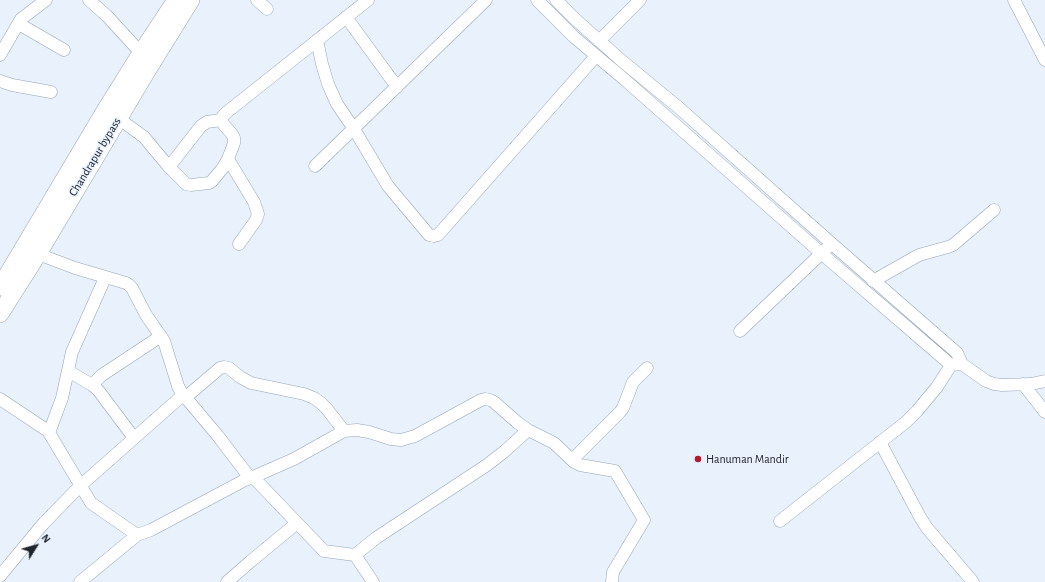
<!DOCTYPE html>
<style>
body{margin:0}
#map{position:relative;width:1045px;height:582px;overflow:hidden;background:#e8f1fc;font-family:"Alegreya Sans",sans-serif}
canvas{display:block}
.north{position:absolute;left:16px;top:526px;width:40px;height:40px;-webkit-text-stroke:3px #e8f1fc;paint-order:stroke;rotate:53deg;font-size:11px;font-weight:700;line-height:16px;text-align:center;color:#20252c}
.north::after{content:'';display:block;margin:auto;width:14px;height:18px;background:#20252c;clip-path:polygon(50% 0,100% 100%,50% 72%,0 100%)}
</style>
<div id="map">
<canvas width="1045" height="582"></canvas>
<div class="north">N</div>
</div>
<script>
const ctx = document.querySelector('canvas').getContext('2d');
ctx.lineJoin = 'round';
function shape(rows) {
  const path = new Path2D();
  for (const r of rows) {
    path.moveTo(r[0], r[1]);
    for (let i = 2; i < r.length; i += 2) path.lineTo(r[i], r[i + 1]);
  }
  return path;
}
function trace(path, color, width, dash) {
  ctx.strokeStyle = color;
  ctx.lineWidth = width;
  ctx.lineCap = dash ? 'butt' : 'round';
  ctx.setLineDash(dash || []);
  ctx.stroke(path);
}
function write(font, color, halo, rows, align = 'center') {
  ctx.font = font + ' "Alegreya Sans",sans-serif';
  ctx.lineWidth = 3;
  ctx.setLineDash([]);
  ctx.textBaseline = 'middle';
  ctx.strokeStyle = halo;
  ctx.fillStyle = color;
  for (const [text, x, y, turn = 0] of rows) {
    ctx.save();
    ctx.translate(x, y);
    ctx.rotate((+turn || 0) * Math.PI / 180);
    ctx.textAlign = isNaN(turn) ? turn : align;
    if (halo) ctx.strokeText(text, 0, 0);
    ctx.fillText(text, 0, 0);
    ctx.restore();
  }
}
const minor = shape([
 [89,0,107,16,141,53],
 [257,0,267,9],
 [537,0,574,37,624,79,821,253,951,365,962,364,957,353,831,243,678,107,622,61,575,19,556,0],
 [1014,0,1045,60],
 [346,17,397,87],
 [19,24,64,50],
 [317,40,322,64,328,84,337,104,354,129,388,186,429,235,434,236,438,235,596,56],
 [599,41,640,0],
 [0,55,21,19,46,0],
 [0,81,12,85,51,92],
 [118,118,144,137,169,167,186,184,191,185,209,183,212,181,222,169,228,159,234,143,234,138,232,134,224,125,221,120,223,116,227,112,368,0],
 [228,159,254,202,258,214,256,220,239,244],
 [315,166,486,0],
 [169,167,201,126,207,122,221,120],
 [38,254,75,268,126,283,129,285,132,288,146,315,164,341,178,386,181,392,218,436,250,478],
 [873,281,919,255,948,247,953,245,994,210],
 [740,331,826,249],
 [962,364,986,381,994,384,1002,385,1031,384,1045,381],
 [68,371,92,385,98,390,134,438],
 [1023,384,1045,412],
 [92,385,102,375,161,336],
 [186,397,220,368,224,367,229,368,240,377,251,383,304,394,314,398,321,403,327,409,344,431],
 [0,399,48,431,91,503,137,535,151,530,243,481,253,477,324,551,355,555,373,582],
 [49,433,62,398,72,352,105,278],
 [880,442,920,517,927,528,973,582],
 [572,460,620,412,623,408,633,382,647,368],
 [253,477,294,459,344,431,357,430,369,432,391,439,401,440,415,436,481,400,485,399,490,400,494,402,518,423,528,430,554,443,574,462,580,465,615,471,644,520,613,572,612,582],
 [780,521,906,422,917,411,937,387,951,365],
 [355,555,376,538,487,465,505,451,528,430],
 [0,576,43,524,80,486,183,395],
 [80,582,137,535],
 [227,582,251,561,297,523]
]);
const highway = shape([
 [0,287,106,109,141,53,176,0],
 [0,314,38,254,147,71,191,0]
]);
trace(minor, '#96a4b6', 13);
trace(highway, '#96a4b6', 18);
trace(minor, '#fff', 12);
trace(highway, '#fff', 17);
for (const [x, y, r, color] of [
 [698,459,4,"#af1c2d"]
]) {
  const dot = new Path2D();
  dot.arc(x, y, r, 0, 2 * Math.PI);
  ctx.fillStyle = color;
  ctx.fill(dot);
  trace(dot, '#e8f1fc', 1.5);
}
write('12px', '#20252c', '#e8f1fc', [
 ["Chandrapur bypass",95,157,-59]
]);
write('12px', '#20252c', '#e8f1fc', [
 ["Hanuman Mandir",706,459]
], 'left');
</script>
